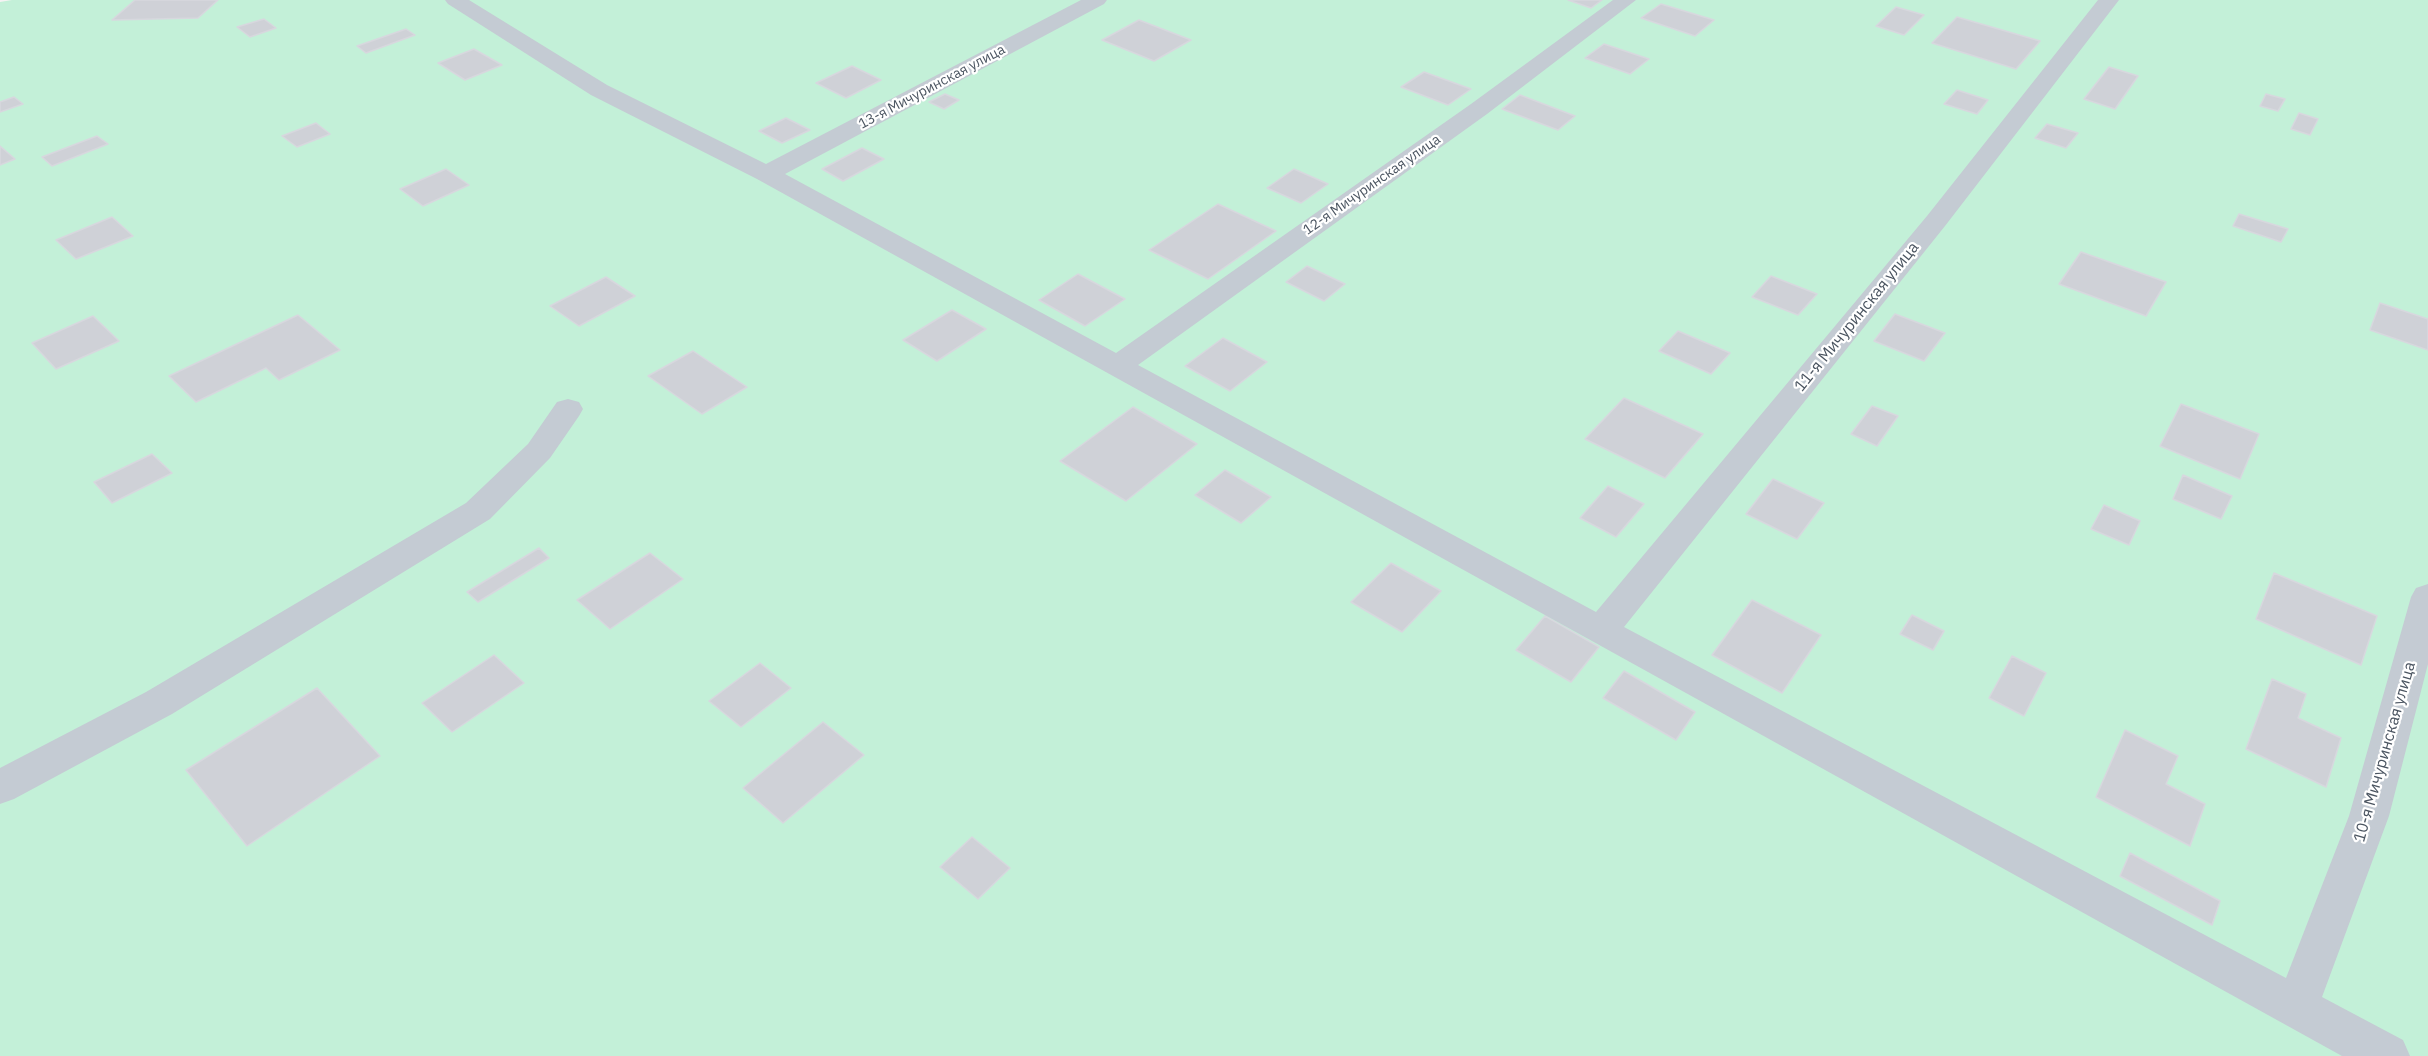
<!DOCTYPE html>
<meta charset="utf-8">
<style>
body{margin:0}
canvas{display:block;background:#f5f3f3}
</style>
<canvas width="2428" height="1056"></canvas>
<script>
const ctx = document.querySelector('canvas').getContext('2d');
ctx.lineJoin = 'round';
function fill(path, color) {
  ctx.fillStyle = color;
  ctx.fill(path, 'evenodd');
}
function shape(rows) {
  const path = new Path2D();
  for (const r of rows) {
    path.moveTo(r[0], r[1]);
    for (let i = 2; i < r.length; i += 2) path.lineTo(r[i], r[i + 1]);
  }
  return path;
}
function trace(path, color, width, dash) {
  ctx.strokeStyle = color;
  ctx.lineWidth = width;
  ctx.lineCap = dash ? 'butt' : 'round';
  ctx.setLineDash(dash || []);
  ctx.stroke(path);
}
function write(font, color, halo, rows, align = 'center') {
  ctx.font = font + ' "IBM Plex Sans",sans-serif';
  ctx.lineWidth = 4.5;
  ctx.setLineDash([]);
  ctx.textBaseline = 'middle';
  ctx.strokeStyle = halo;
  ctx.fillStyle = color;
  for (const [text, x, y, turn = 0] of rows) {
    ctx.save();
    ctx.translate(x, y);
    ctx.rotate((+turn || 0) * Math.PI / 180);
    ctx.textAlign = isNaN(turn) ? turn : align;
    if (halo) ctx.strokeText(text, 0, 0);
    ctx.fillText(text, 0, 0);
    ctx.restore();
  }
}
fill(shape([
 [12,0,2428,0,2428,1056,0,1056,0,2]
]), '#c3f0d8');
const building = shape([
 [135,0,218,0,198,18,112,20,135,0],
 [1568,0,1602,0,1591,8,1568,0],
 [1661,4,1714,20,1695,36,1641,18,1661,4],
 [1896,7,1924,15,1904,35,1876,26,1896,7],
 [1957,17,2040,41,2016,69,1932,43,1957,17],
 [264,19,276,28,250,37,237,27,264,19],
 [1139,20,1191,40,1154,61,1102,40,1139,20],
 [406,29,415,35,366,53,357,46,406,29],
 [1604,44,1649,59,1630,74,1585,58,1604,44],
 [474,49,502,65,465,80,438,63,474,49],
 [852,66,881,80,846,98,816,83,852,66],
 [2109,67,2138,76,2115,109,2084,99,2109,67],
 [1424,72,1471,89,1448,105,1401,87,1424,72],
 [1957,90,1988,100,1977,114,1944,104,1957,90],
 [945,94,959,100,944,109,929,102,945,94],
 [2266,94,2285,99,2278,111,2260,106,2266,94],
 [1520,95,1575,116,1558,130,1502,109,1520,95],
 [14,97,23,104,0,112,0,102,14,97],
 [2299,113,2318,119,2310,135,2291,129,2299,113],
 [786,118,810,130,782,143,759,131,786,118],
 [316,123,330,134,297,147,282,136,316,123],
 [2047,124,2078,133,2066,148,2035,138,2047,124],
 [97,136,108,144,52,166,42,157,97,136],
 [0,146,15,159,0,165,0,146],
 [862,148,884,159,843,181,822,169,862,148],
 [446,169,469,185,423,206,400,189,446,169],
 [1294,169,1328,184,1301,203,1267,188,1294,169],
 [1218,204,1276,231,1208,279,1149,250,1218,204],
 [2239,214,2288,229,2281,242,2233,226,2239,214],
 [112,217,133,236,76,259,56,240,112,217],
 [2081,252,2166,282,2146,316,2059,284,2081,252],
 [1307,266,1345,284,1324,301,1286,282,1307,266],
 [1078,274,1125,299,1085,326,1039,300,1078,274],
 [1771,276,1817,294,1798,315,1752,297,1771,276],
 [606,277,635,296,579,326,550,306,606,277],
 [2380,303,2428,319,2428,350,2370,330,2380,303],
 [952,310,986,329,937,361,903,340,952,310],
 [1895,314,1945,333,1924,361,1874,341,1895,314],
 [298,315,340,350,279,380,266,368,196,402,169,376,298,315],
 [93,316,119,341,56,369,32,343,93,316],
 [1678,331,1730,353,1711,374,1659,351,1678,331],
 [1223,338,1267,362,1230,391,1185,366,1223,338],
 [693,351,747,387,702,414,648,376,693,351],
 [1624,398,1703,434,1665,478,1585,439,1624,398],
 [2181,404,2259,434,2240,479,2160,446,2181,404],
 [1872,406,1898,416,1877,446,1851,434,1872,406],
 [1133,407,1197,444,1126,501,1060,461,1133,407],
 [152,454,172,473,112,503,94,482,152,454],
 [1225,470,1271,497,1241,523,1195,495,1225,470],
 [2183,475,2232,496,2221,519,2173,499,2183,475],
 [1773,479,1824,503,1797,539,1746,514,1773,479],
 [1608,486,1644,504,1616,537,1580,518,1608,486],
 [2104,505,2140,521,2129,545,2091,529,2104,505],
 [539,548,549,558,478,602,467,592,539,548],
 [650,553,683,579,610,629,577,600,650,553],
 [1391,563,1441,591,1402,632,1351,602,1391,563],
 [2274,573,2377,616,2361,665,2256,619,2274,573],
 [1752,600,1821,635,1782,693,1712,655,1752,600],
 [1912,615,1944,631,1933,650,1900,634,1912,615],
 [1545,616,1599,647,1571,682,1516,650,1545,616],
 [494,655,524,683,452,732,422,703,494,655],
 [2012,656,2046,673,2024,716,1989,698,2012,656],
 [760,663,791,688,741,727,709,701,760,663],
 [1624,671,1695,712,1676,740,1603,698,1624,671],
 [2272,679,2306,694,2298,718,2341,738,2326,787,2246,749,2272,679],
 [317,688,380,756,247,846,186,770,317,688],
 [823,722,864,755,783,823,743,788,823,722],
 [2125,730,2178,756,2166,784,2205,804,2190,846,2096,797,2125,730],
 [972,837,1010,868,978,899,940,867,972,837],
 [2130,853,2220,901,2212,925,2120,876,2130,853]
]);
fill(building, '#cfd1d7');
trace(building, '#d7d8de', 1.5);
fill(shape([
 [445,0,469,0,607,85,766,164,1081,0,1107,0,1104,4,785,174,1116,353,1471,104,1613,0,1636,0,1487,114,1138,365,1596,612,1927,216,2098,0,2119,0,1945,226,1624,627,2286,978,2349,816,2411,597,2416,588,2428,584,2428,664,2389,816,2322,997,2403,1040,2410,1056,2342,1056,757,179,591,95,448,4,445,0],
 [568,399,579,402,583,409,579,416,550,458,490,519,172,714,14,799,0,804,0,768,146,692,466,503,528,444,557,402,568,399]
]), '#c4cbd3');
write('14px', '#4a5460', '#fff', [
 ["13-я Мичуринская улица",932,87,-28],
 ["12-я Мичуринская улица",1372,185,-35]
]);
write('16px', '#4a5460', '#fff', [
 ["11-я Мичуринская улица",1857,317,-51],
 ["10-я Мичуринская улица",2385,752,-74]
]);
</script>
